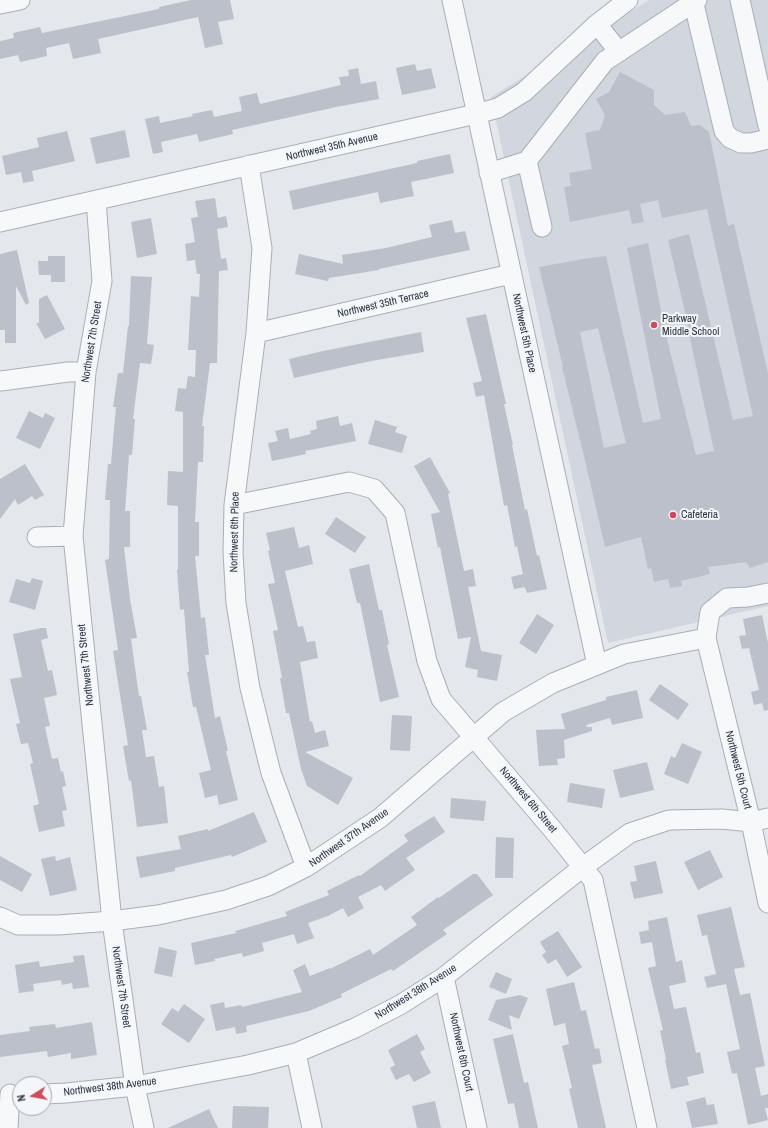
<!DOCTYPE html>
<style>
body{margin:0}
#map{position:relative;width:768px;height:1128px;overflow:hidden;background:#e4e7ec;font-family:"Archivo Narrow",sans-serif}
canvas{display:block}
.north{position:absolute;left:12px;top:1076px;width:40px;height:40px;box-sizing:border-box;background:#f4f6f9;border:1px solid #a4a8b1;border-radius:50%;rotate:259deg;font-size:11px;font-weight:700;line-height:16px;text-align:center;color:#2b3445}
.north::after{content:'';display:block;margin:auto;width:14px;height:18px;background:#d1495b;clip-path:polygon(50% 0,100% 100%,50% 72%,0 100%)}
</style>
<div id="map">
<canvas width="768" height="1128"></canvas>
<div class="north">N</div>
</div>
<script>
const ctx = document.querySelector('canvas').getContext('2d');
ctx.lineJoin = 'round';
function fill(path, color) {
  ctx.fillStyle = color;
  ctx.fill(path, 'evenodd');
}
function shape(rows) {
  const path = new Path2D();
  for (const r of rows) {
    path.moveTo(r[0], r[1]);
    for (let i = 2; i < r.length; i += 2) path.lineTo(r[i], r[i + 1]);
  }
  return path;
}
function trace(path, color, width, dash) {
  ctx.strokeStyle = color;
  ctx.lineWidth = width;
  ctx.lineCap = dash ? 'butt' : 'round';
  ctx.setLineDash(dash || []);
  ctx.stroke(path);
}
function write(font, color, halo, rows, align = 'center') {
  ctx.font = font + ' "Archivo Narrow",sans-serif';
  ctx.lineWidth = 4;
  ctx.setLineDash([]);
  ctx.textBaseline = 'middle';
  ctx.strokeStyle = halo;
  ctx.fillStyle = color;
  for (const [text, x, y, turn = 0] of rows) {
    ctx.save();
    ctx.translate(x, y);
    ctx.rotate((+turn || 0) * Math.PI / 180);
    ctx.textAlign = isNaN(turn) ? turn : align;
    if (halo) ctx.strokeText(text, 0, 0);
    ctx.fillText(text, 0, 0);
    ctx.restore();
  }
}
fill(shape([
 [649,0,768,0,768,606,608,643,491,97]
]), '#d2d6de');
fill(shape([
 [191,0,230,0,234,19,218,22,223,44,205,48,198,17,98,39,101,53,73,59,69,43,46,48,47,56,20,62,18,55,0,59,0,41,14,38,13,33,40,27,42,33,159,9,159,7],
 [415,64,417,71,431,68,436,88,402,95,396,68],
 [358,68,361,84,376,81,379,99,336,107,232,130,233,134,199,142,197,134,161,142,163,152,153,154,145,119,159,116,160,123,193,116,192,114,212,110,214,117,242,111,239,97,257,93,260,104,341,85,339,77,349,76,348,70],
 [620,72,654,90,654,105,665,115,685,112,691,126,700,125,709,132,728,226,734,224,768,374,768,562,750,568,746,562,708,567,710,574,681,581,682,586,670,588,668,579,654,582,651,568,648,569,641,537,605,547,584,456,562,367,563,367,539,267,583,259,606,256,643,423,661,419,627,248,648,243,665,331,696,455,714,451,690,338,691,337,668,240,689,234,733,420,753,416,707,209,662,218,658,200,640,204,644,222,632,224,629,210,570,222,564,187,571,186,569,173,592,169,585,133,600,130,605,115,596,99,609,92],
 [598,328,626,443,604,448,580,332],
 [125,130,130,157,96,164,90,138],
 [67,131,75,161,32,171,34,181,23,183,21,172,6,175,2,156,39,147,37,138],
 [450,154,454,173,411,182,414,196,380,203,378,192,293,210,289,191,417,163,417,161],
 [215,198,218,218,226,216,228,227,217,229,221,259,226,258,228,270,219,271,217,363,210,363,202,426,204,426,203,462,198,462,195,522,199,522,199,556,195,556,201,618,205,617,209,655,205,655,215,718,220,716,228,751,226,751,238,800,219,805,217,795,205,798,199,773,211,770,196,707,193,707,187,672,189,672,184,609,180,610,177,570,178,570,178,506,167,505,168,471,183,472,183,412,175,411,178,388,186,389,188,376,195,377,196,350,188,350,191,296,199,297,200,274,197,274,195,260,187,261,185,244,195,242,191,218,198,217,195,201],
 [151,218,157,254,137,258,131,222],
 [452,220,455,233,465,231,470,250,379,269,379,270,329,278,328,281,295,274,299,254,343,264,342,255,386,248,432,237,429,225],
 [17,250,29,303,26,305,16,286,16,343,5,343,5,330,0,330,0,254],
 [48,256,65,256,65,282,51,282,51,275,39,275,38,261,48,261],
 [131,276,152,277,147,344,154,345,151,364,140,363,133,419,135,419,132,455,129,455,125,511,130,511,130,547,124,547,130,599,137,638,131,639,139,696,141,696,147,730,142,730,146,757,154,756,159,787,164,786,168,823,137,827,131,780,129,781,123,746,128,745,113,651,118,650,105,560,109,559,110,500,105,500,108,464,111,464,116,407,113,407,118,373,123,373,128,326,129,326],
 [47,295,65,329,45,339,36,323,39,323,39,299],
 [486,314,506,404,504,404,513,445,512,445,525,510,527,509,537,556,539,555,547,589,527,593,525,587,514,589,511,577,523,574,517,546,515,547,507,505,504,506,484,395,476,397,473,383,482,381,466,318],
 [421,332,424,352,371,361,294,378,289,359,323,351],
 [29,411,43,418,45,413,55,418,40,449,16,438],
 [338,416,340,426,352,423,356,441,305,451,306,454,272,461,268,443,278,441,275,431,288,428,290,439,311,434,310,431,317,429,316,421],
 [375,420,397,427,395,432,407,436,402,453,368,444],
 [430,457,450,493,448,494,464,571,473,569,476,586,468,587,481,651,502,655,497,681,477,677,478,670,465,667,471,637,458,639,440,547,438,548,431,514,440,512,414,466],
 [25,464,44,495,35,500,32,496,18,505,15,499,0,519,0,479],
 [336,517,366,537,355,553,325,534],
 [294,527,299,548,309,545,313,564,285,571,298,627,303,626,307,642,315,641,318,658,300,662,310,722,312,721,315,733,325,730,329,746,305,752,353,778,338,805,307,786,301,769,289,713,286,713,280,678,282,678,273,631,278,630,268,584,275,583,268,551,270,550,266,533],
 [369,564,379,610,382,610,389,644,387,645,399,697,380,702,360,603,357,603,349,569],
 [32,578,43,581,35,610,9,602,16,579,30,583],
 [537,614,554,625,536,654,519,643],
 [762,615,768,643,768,710,764,711,762,703,754,705,751,692,759,690,749,648,742,649,739,636,746,635,743,619],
 [41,628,46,628,48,638,41,640,48,671,52,670,57,695,44,698,50,726,45,727,52,759,58,758,61,772,63,771,66,786,62,787,67,810,62,811,65,826,39,832,33,806,39,804,30,764,33,763,28,743,21,744,16,724,20,723,10,679,22,677,13,634],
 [660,684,689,704,678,720,649,700],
 [637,690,643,718,612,725,610,718,586,725,587,727,592,727,592,731,564,740,565,758,557,759,558,765,539,766,536,730,565,729,561,714,606,700,606,697],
 [392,715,412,716,410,751,390,750],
 [682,743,702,752,688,784,664,774,671,756,675,758],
 [647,762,654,790,620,798,613,770],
 [570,783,605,789,602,808,567,802],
 [451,798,486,801,484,821,450,818],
 [254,812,267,842,232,857,231,855,175,868,175,871,140,878,136,857,181,849,178,836,208,829,208,831],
 [434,816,445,832,406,858,415,870,385,891,381,885,358,897,364,908,348,917,343,908,328,916,308,923,314,938,297,944,294,934,262,943,264,951,243,957,242,953,214,959,215,961,195,965,191,943,236,933,235,931,287,916,285,912,329,895,327,891,359,875,360,876,408,841,404,835],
 [496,837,514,838,513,878,495,878],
 [710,850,723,877,698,890,684,862],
 [0,856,32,874,22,892,0,880],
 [55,856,56,861,70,857,77,890,50,896,41,859],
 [656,861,663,893,634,899,630,882,637,881,634,866],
 [473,874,477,874,493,895,443,930,447,934,393,971,391,969,341,994,342,997,309,1011,246,1026,247,1032,236,1034,235,1027,216,1031,210,1005,224,1002,225,1008,241,1005,242,1007,302,992,293,970,305,964,310,976,330,968,330,969,370,949,373,955,417,925,411,917,438,897,439,898],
 [731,907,745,967,734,969,740,995,750,993,765,1066,755,1068,761,1096,768,1094,768,1108,765,1108,768,1120,748,1125,737,1073,732,1074,727,1052,740,1049,726,984,707,988,704,977,716,974,707,935,702,936,697,915],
 [667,917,676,962,682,960,686,982,669,986,674,1009,686,1007,696,1053,700,1052,704,1073,687,1077,689,1085,671,1089,665,1060,666,1059,660,1031,663,1030,648,968,656,966,652,942,641,944,639,932,649,930,648,921],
 [558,931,582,967,567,977,556,959,548,964,542,955,546,952,540,942],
 [159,947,177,951,172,977,154,973],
 [84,955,89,987,73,989,72,983,62,985,61,980,33,984,34,991,19,993,15,965,39,961,40,967,74,962,73,956],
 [496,972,512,979,506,994,489,987],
 [574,982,581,1011,586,1010,595,1049,599,1048,602,1063,592,1065,606,1128,578,1128,569,1089,572,1088,562,1046,569,1044,565,1023,554,1026,546,989],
 [520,995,528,998,519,1019,509,1015,512,1030,488,1020,496,1000],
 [184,1004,205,1019,189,1043,161,1024,172,1008,178,1012],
 [92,1022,97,1055,71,1059,71,1053,48,1057,47,1051,0,1057,0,1035,30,1031,29,1027,55,1024,56,1028],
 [417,1034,425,1049,420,1052,431,1073,414,1082,409,1074,396,1080,390,1068,395,1065,388,1050],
 [513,1034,524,1083,528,1082,538,1128,519,1128,514,1103,508,1104,493,1039],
 [705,1097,707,1105,714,1104,718,1124,692,1128,686,1102],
 [435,1101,441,1128,417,1128,412,1106],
 [233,1106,269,1107,268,1128,232,1128],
 [209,1109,218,1128,168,1128]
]), '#bbc0ca');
const minor = shape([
 [452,0,597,665],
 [693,0,724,131,730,138,741,143,751,143,768,139],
 [740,0,768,126],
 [0,4,20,0],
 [597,24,619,52],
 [527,161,542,227],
 [249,165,262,248,256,333,234,505,233,552,236,603,250,688,271,773,306,867],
 [489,173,527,161,605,61,697,0],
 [96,200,102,281,86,372,73,536,112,921,135,1086,144,1128],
 [0,222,476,114,498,108,524,92,597,24,628,0],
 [256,333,511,274],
 [1,381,68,372,86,372],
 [234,505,349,482,374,489,395,513,427,661,441,699,553,830,593,880,647,1128],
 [37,537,73,536],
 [768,593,748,597,727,598,710,612,706,638,751,822,768,903],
 [0,917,18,925,58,925,112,921,158,915,226,900,268,886,306,867,380,818,503,712,553,683,624,654,706,638],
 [444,977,477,1128],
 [296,1053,312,1128],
 [44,1094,66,1093,135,1086,248,1065,296,1053,355,1028,400,1005,444,977,583,867,630,833,669,820,722,819,751,822,768,818],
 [8,1128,10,1094]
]);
trace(minor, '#a9aeb7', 21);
trace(minor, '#f7f8fa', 19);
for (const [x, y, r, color] of [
 [654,325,4,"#d1495b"],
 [673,515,4,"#d1495b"]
]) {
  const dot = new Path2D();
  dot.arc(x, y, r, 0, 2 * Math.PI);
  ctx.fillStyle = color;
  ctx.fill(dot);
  trace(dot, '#f4f6f9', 1.5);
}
write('11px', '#2b3445', '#f4f6f9', [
 ["Northwest 35th Avenue",332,147,-13],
 ["Northwest 35th Terrace",383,304,-13],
 ["Northwest 5th Place",524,333,78],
 ["Northwest 7th Street",92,342,-81],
 ["Northwest 6th Place",235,532,-89],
 ["Northwest 7th Street",86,665,-96],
 ["Northwest 5th Court",738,770,76],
 ["Northwest 6th Street",528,800,50],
 ["Northwest 37th Avenue",349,838,-35],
 ["Northwest 7th Street",121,987,82],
 ["Northwest 38th Avenue",416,992,-32],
 ["Northwest 6th Court",461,1052,78],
 ["Northwest 38th Avenue",110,1087,-7]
]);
write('11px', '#2b3445', '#f4f6f9', [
 ["Parkway",662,319],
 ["Middle School",662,332],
 ["Cafeteria",681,515]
], 'left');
</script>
